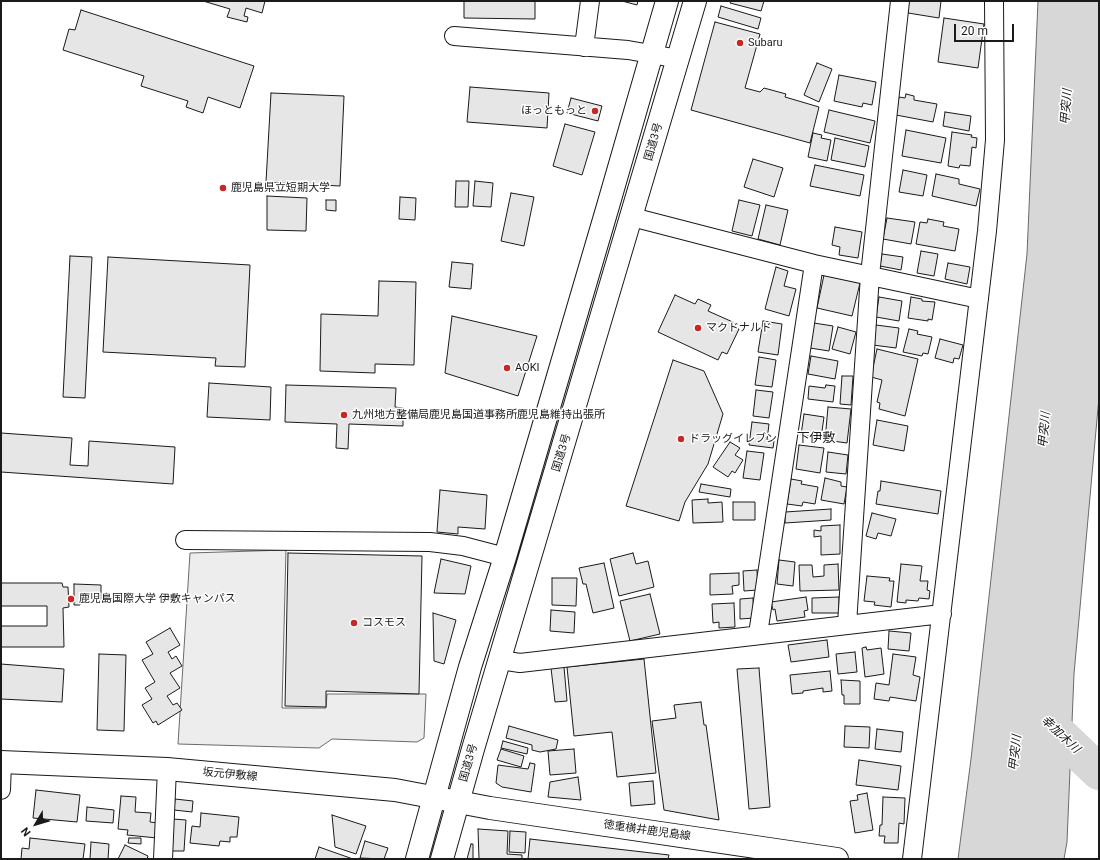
<!DOCTYPE html>
<meta charset="utf-8">
<style>
body{margin:0}
#map{position:relative;width:1100px;height:860px;overflow:hidden;background:#fff;font-family:Roboto,sans-serif}
canvas{display:block}
.frame{position:absolute;inset:0;border:2px solid #1a1a1a;pointer-events:none}
.north{position:absolute;left:16px;top:804px;width:40px;height:40px;-webkit-text-stroke:3px #fff;paint-order:stroke;rotate:232deg;font-size:11px;font-weight:700;line-height:16px;text-align:center;color:#1a1a1a}
.north::after{content:'';display:block;margin:auto;width:14px;height:18px;background:#1a1a1a;clip-path:polygon(50% 0,100% 100%,50% 72%,0 100%)}
.scale{position:absolute;left:954px;top:24px;width:60px;height:18px;box-sizing:border-box;border:2px solid #1a1a1a;border-top:0;padding-left:5px;font-size:12px;line-height:14px;white-space:nowrap;color:#1a1a1a;-webkit-text-stroke:3px #fff;paint-order:stroke}
</style>
<div id="map">
<canvas width="1100" height="860"></canvas>
<div class="frame"></div>
<div class="north">N</div>
<div class="scale">20 m</div>
</div>
<script>
const ctx = document.querySelector('canvas').getContext('2d');
ctx.lineJoin = 'round';
function fill(path, color) {
  ctx.fillStyle = color;
  ctx.fill(path, 'evenodd');
}
function shape(rows) {
  const path = new Path2D();
  for (const r of rows) {
    path.moveTo(r[0], r[1]);
    for (let i = 2; i < r.length; i += 2) path.lineTo(r[i], r[i + 1]);
  }
  return path;
}
function trace(path, color, width, dash) {
  ctx.strokeStyle = color;
  ctx.lineWidth = width;
  ctx.lineCap = dash ? 'butt' : 'round';
  ctx.setLineDash(dash || []);
  ctx.stroke(path);
}
function write(font, color, halo, rows, align = 'center') {
  ctx.font = font + ' Roboto,"Noto Sans JP",sans-serif';
  ctx.lineWidth = 3;
  ctx.setLineDash([]);
  ctx.textBaseline = 'middle';
  ctx.strokeStyle = halo;
  ctx.fillStyle = color;
  for (const [text, x, y, turn = 0] of rows) {
    ctx.save();
    ctx.translate(x, y);
    ctx.rotate((+turn || 0) * Math.PI / 180);
    ctx.textAlign = isNaN(turn) ? turn : align;
    if (halo) ctx.strokeText(text, 0, 0);
    ctx.fillText(text, 0, 0);
    ctx.restore();
  }
}
const built = shape([
 [286,550,282,708,326,708,327,694,426,694,424,738,417,742,332,739,319,748,178,744,190,553,286,550]
]);
fill(built, '#ededed');
trace(built, '#6a6a6a', 1);
const water = shape([
 [1038,1,1099,1,1099,397,1074,674,1067,842,1064,859,958,859,971,759,1027,254,1038,1]
]);
fill(water, '#d7d7d7');
trace(water, '#6a6a6a', 1);
trace(shape([
 [1035,711,1099,772]
]), '#d7d7d7', 36);
const building = shape([
 [203,1,265,1,262,13,246,8,244,16,248,17,247,22,227,17,230,9,203,1],
 [464,1,535,1,535,19,464,18,464,1],
 [622,1,638,1,637,5,622,1],
 [731,1,764,1,761,11,730,3,731,1],
 [909,1,941,1,939,18,908,13,909,1],
 [721,6,761,18,758,29,718,17,721,6],
 [81,10,254,66,240,108,208,97,203,113,186,107,188,101,141,86,144,76,63,50,69,29,75,30,81,10],
 [944,18,984,24,978,68,938,62,944,18],
 [715,22,760,34,745,88,760,92,764,88,786,94,785,97,819,107,810,143,691,110,715,22],
 [817,63,832,69,819,102,804,95,817,63],
 [839,75,876,82,872,105,863,103,862,107,834,101,839,75],
 [470,87,549,93,547,128,467,122,470,87],
 [271,93,344,96,340,186,266,182,271,93],
 [906,94,914,96,914,100,937,104,933,122,896,115,899,97,905,98,906,94],
 [571,98,602,106,598,121,567,113,571,98],
 [829,110,875,121,870,143,824,132,829,110],
 [945,112,971,116,969,131,943,126,945,112],
 [565,124,595,132,582,175,553,166,565,124],
 [906,130,946,138,941,163,902,156,906,130],
 [952,132,972,135,971,137,977,138,976,148,972,147,970,166,960,165,959,168,948,166,952,132],
 [813,133,822,135,821,138,831,140,827,161,808,157,813,133],
 [835,138,869,146,865,167,831,160,835,138],
 [753,159,783,168,774,197,744,187,753,159],
 [815,165,864,175,860,196,810,186,815,165],
 [903,170,927,175,923,196,899,192,903,170],
 [936,174,959,179,959,184,980,189,976,206,932,196,936,174],
 [456,181,469,181,468,207,455,207,456,181],
 [475,181,493,183,491,207,473,206,475,181],
 [511,193,534,197,524,246,501,241,511,193],
 [267,196,307,198,306,231,267,230,267,196],
 [400,197,416,198,415,220,399,219,400,197],
 [326,200,336,200,336,211,326,210,326,200],
 [739,200,760,205,752,236,732,231,739,200],
 [766,205,788,210,780,245,758,239,766,205],
 [887,218,915,222,911,244,883,239,887,218],
 [928,219,944,222,943,226,959,229,955,251,916,244,920,222,927,223,928,219],
 [835,227,862,232,858,258,839,255,840,247,832,245,835,227],
 [921,251,938,254,934,276,917,273,921,251],
 [882,254,903,257,901,270,880,266,882,254],
 [70,256,92,257,85,398,63,397,70,256],
 [108,257,250,265,245,367,215,366,216,358,103,352,108,257],
 [452,262,473,264,471,289,449,287,452,262],
 [948,263,970,267,967,284,945,279,948,263],
 [776,267,788,271,784,286,796,289,789,316,765,309,776,267],
 [824,275,860,283,852,316,817,308,824,275],
 [379,281,416,282,414,365,375,364,375,373,320,371,321,314,378,316,379,281],
 [675,295,695,304,698,299,711,305,708,311,735,323,734,327,739,329,727,354,722,352,718,360,658,332,675,295],
 [879,297,902,301,899,321,876,317,879,297],
 [911,297,922,299,922,301,935,302,932,320,928,319,928,321,908,318,911,297],
 [452,316,537,336,518,396,445,373,452,316],
 [763,321,782,324,778,355,758,352,763,321],
 [814,323,833,326,829,351,810,348,814,323],
 [876,325,899,328,896,348,873,345,876,325],
 [838,327,856,332,850,354,832,349,838,327],
 [909,329,918,331,917,334,932,337,928,354,923,353,922,356,903,352,909,329],
 [940,339,963,345,959,359,954,358,953,363,935,358,940,339],
 [877,349,918,359,905,416,879,409,880,403,877,402,882,380,871,377,877,349],
 [811,356,838,361,835,379,808,374,811,356],
 [759,357,776,360,772,387,755,385,759,357],
 [673,360,704,371,723,414,708,464,685,502,679,521,626,506,673,360],
 [842,376,853,376,851,405,840,404,842,376],
 [209,383,271,387,270,420,207,417,209,383],
 [286,385,396,388,395,407,403,408,403,426,349,424,348,449,336,448,337,424,285,422,286,385],
 [826,385,835,386,833,402,808,399,809,386,825,388,826,385],
 [756,390,773,392,769,418,753,416,756,390],
 [828,407,851,409,847,443,825,440,828,407],
 [804,414,824,417,821,438,801,435,804,414],
 [877,420,908,426,904,451,873,445,877,420],
 [752,422,769,424,767,440,774,441,773,448,749,445,752,422],
 [1,433,72,438,70,465,88,466,89,441,175,447,173,484,1,472,1,433],
 [730,442,740,448,735,455,743,460,735,473,732,471,728,477,713,467,730,442],
 [799,445,824,448,820,473,796,469,799,445],
 [747,451,764,453,760,480,743,478,747,451],
 [828,452,848,455,846,474,826,472,828,452],
 [825,478,841,482,841,486,847,487,844,504,821,500,825,478],
 [791,479,802,481,801,484,818,487,815,504,803,502,802,506,787,504,791,479],
 [881,481,941,491,938,514,876,504,878,491,880,491,881,481],
 [701,484,731,489,730,497,699,492,701,484],
 [440,490,487,495,485,529,458,527,458,534,437,532,440,490],
 [708,499,708,503,722,502,723,522,693,523,692,500,708,499],
 [733,502,755,502,755,520,733,520,733,502],
 [831,509,831,520,785,523,785,512,831,509],
 [872,513,896,519,891,536,878,533,876,539,866,536,872,513],
 [840,525,840,554,821,555,821,536,814,537,814,530,821,531,821,526,840,525],
 [288,553,422,556,419,694,326,691,326,707,285,706,288,553],
 [633,553,636,564,648,561,654,587,619,596,610,559,633,553],
 [441,559,471,566,465,594,434,593,441,559],
 [779,560,795,562,793,586,777,584,779,560],
 [604,563,614,608,593,613,586,584,583,584,579,568,604,563],
 [838,564,839,590,800,591,799,565,812,565,813,577,824,576,824,565,838,564],
 [901,564,922,566,920,581,928,581,927,590,930,591,929,599,919,598,918,601,906,600,906,603,897,602,901,564],
 [757,570,758,590,744,591,743,571,757,570],
 [739,573,739,585,732,586,733,594,710,595,710,574,739,573],
 [867,576,890,578,889,581,894,581,891,607,874,605,875,602,864,601,867,576],
 [552,578,577,578,576,606,552,605,552,578],
 [1,583,62,583,63,587,68,587,69,607,63,608,64,647,1,647,1,626,47,626,47,606,1,606,1,583],
 [74,584,101,585,101,600,80,599,80,605,74,605,74,584],
 [650,594,660,634,630,641,620,601,650,594],
 [806,597,808,610,804,611,805,617,777,621,775,609,773,610,771,602,806,597],
 [839,597,839,613,812,613,812,598,839,597],
 [753,598,754,618,740,619,740,599,753,598],
 [734,603,735,627,719,628,719,622,713,623,712,604,734,603],
 [551,610,575,612,574,633,550,631,551,610],
 [433,613,456,620,444,664,434,661,433,613],
 [170,628,180,645,168,652,172,659,176,656,182,666,170,673,180,688,167,696,173,705,177,703,182,710,158,725,156,721,153,723,142,705,152,699,145,688,155,682,142,660,153,654,146,642,170,628],
 [889,631,911,633,909,651,888,649,889,631],
 [827,640,829,657,791,662,788,645,827,640],
 [866,647,867,650,881,648,884,674,865,677,862,648,866,647],
 [855,652,857,672,838,674,836,654,855,652],
 [99,654,126,655,124,731,97,730,99,654],
 [893,654,916,657,913,675,920,677,916,701,890,697,889,701,874,699,876,683,889,685,893,654],
 [644,659,656,773,617,777,612,732,574,736,567,667,644,659],
 [1,664,64,669,62,702,1,699,1,664],
 [564,667,567,701,555,702,551,668,564,667],
 [759,668,770,807,749,809,737,669,759,668],
 [830,671,832,691,823,692,823,688,803,691,803,693,792,694,790,675,830,671],
 [841,680,860,681,860,704,844,704,844,695,842,695,841,680],
 [701,702,704,725,706,725,719,820,664,810,652,721,676,718,674,705,701,702],
 [509,726,558,740,556,749,540,752,532,750,532,745,506,738,509,726],
 [845,726,870,727,869,748,844,747,845,726],
 [877,729,903,732,901,752,875,749,877,729],
 [503,741,528,748,527,754,501,748,503,741],
 [501,749,524,756,521,767,497,760,501,749],
 [574,749,576,773,550,775,548,751,574,749],
 [859,760,901,766,898,790,856,785,859,760],
 [530,763,535,764,531,792,502,787,496,783,498,765,528,769,530,763],
 [578,777,581,800,548,797,550,782,578,777],
 [653,781,655,804,631,806,629,783,653,781],
 [36,790,80,795,77,822,33,818,36,790],
 [867,793,873,830,855,833,850,801,858,800,857,795,867,793],
 [121,796,136,797,135,812,151,813,150,822,158,823,157,838,127,835,128,830,118,829,121,796],
 [883,797,905,798,904,824,899,823,898,843,884,843,885,836,879,836,880,825,882,825,883,797],
 [175,799,193,801,192,812,174,810,175,799],
 [87,807,114,810,113,823,86,821,87,807],
 [201,813,239,817,237,837,230,837,230,842,220,841,219,846,190,843,192,826,200,827,201,813],
 [332,815,366,826,356,854,335,847,332,815],
 [173,819,186,820,184,851,171,851,173,819],
 [478,829,508,831,507,854,522,855,522,859,479,859,478,829],
 [510,831,526,832,525,853,509,852,510,831],
 [30,838,85,844,83,859,21,859,22,848,29,849,30,838],
 [129,838,141,838,141,844,128,843,129,838],
 [530,839,669,855,668,859,528,859,530,839],
 [365,841,388,848,384,859,360,858,365,841],
 [91,842,109,844,108,859,90,859,91,842],
 [471,844,473,844,473,859,467,859,471,844],
 [125,845,148,856,147,859,118,859,125,845],
 [319,847,353,859,315,859,319,847]
]);
fill(building, '#e6e6e6');
trace(building, '#1a1a1a', 1);
const minor = shape([
 [454,36,628,50,679,59],
 [584,47,590,1],
 [632,217,814,264,979,299],
 [185,540,430,542,463,546,505,557],
 [847,624,870,275,900,1],
 [758,634,814,264],
 [500,660,520,663,942,614],
 [1,790,2,762],
 [163,859,167,769],
 [912,859,987,231,995,140,994,1]
]);
const secondary = shape([
 [1,762,167,769,395,790,490,808,837,859]
]);
const trunk = shape([
 [417,859,470,667,505,557,608,206,667,1],
 [442,859,473,749,695,1]
]);
trace(minor, '#1a1a1a', 20);
trace(secondary, '#1a1a1a', 24);
trace(trunk, '#1a1a1a', 24);
trace(minor, '#fff', 18);
trace(secondary, '#fff', 22);
trace(trunk, '#fff', 22);
for (const [x, y, r, color] of [
 [740,43,4,"#c62828"],
 [595,111,4,"#c62828"],
 [223,188,4,"#c62828"],
 [698,328,4,"#c62828"],
 [507,368,4,"#c62828"],
 [344,415,4,"#c62828"],
 [681,439,4,"#c62828"],
 [71,599,4,"#c62828"],
 [354,623,4,"#c62828"]
]) {
  const dot = new Path2D();
  dot.arc(x, y, r, 0, 2 * Math.PI);
  ctx.fillStyle = color;
  ctx.fill(dot);
  trace(dot, '#fff', 1.5);
}
write('11px', '#1a1a1a', '#fff', [
 ["Subaru",748,43],
 ["ほっともっと",587,111,"right"],
 ["鹿児島県立短期大学",231,188],
 ["マクドナルド",706,328],
 ["AOKI",515,368],
 ["九州地方整備局鹿児島国道事務所鹿児島維持出張所",352,415],
 ["ドラッグイレブン",689,439],
 ["鹿児島国際大学 伊敷キャンパス",79,599],
 ["コスモス",362,623]
], 'left');
write('11px', '#1a1a1a', '#fff', [
 ["国道3号",654,142,-74],
 ["国道3号",562,453,-73],
 ["国道3号",469,763,-74],
 ["坂元伊敷線",230,775,5],
 ["徳重横井鹿児島線",647,831,8]
]);
write('italic 12px', '#1a1a1a', '#fff', [
 ["甲突川",1067,107,-86],
 ["甲突川",1045,430,-85],
 ["幸加木川",1060,735,43],
 ["甲突川",1016,753,-84]
]);
write('13px', '#1a1a1a', '#fff', [
 ["下伊敷",816,439]
]);
</script>
